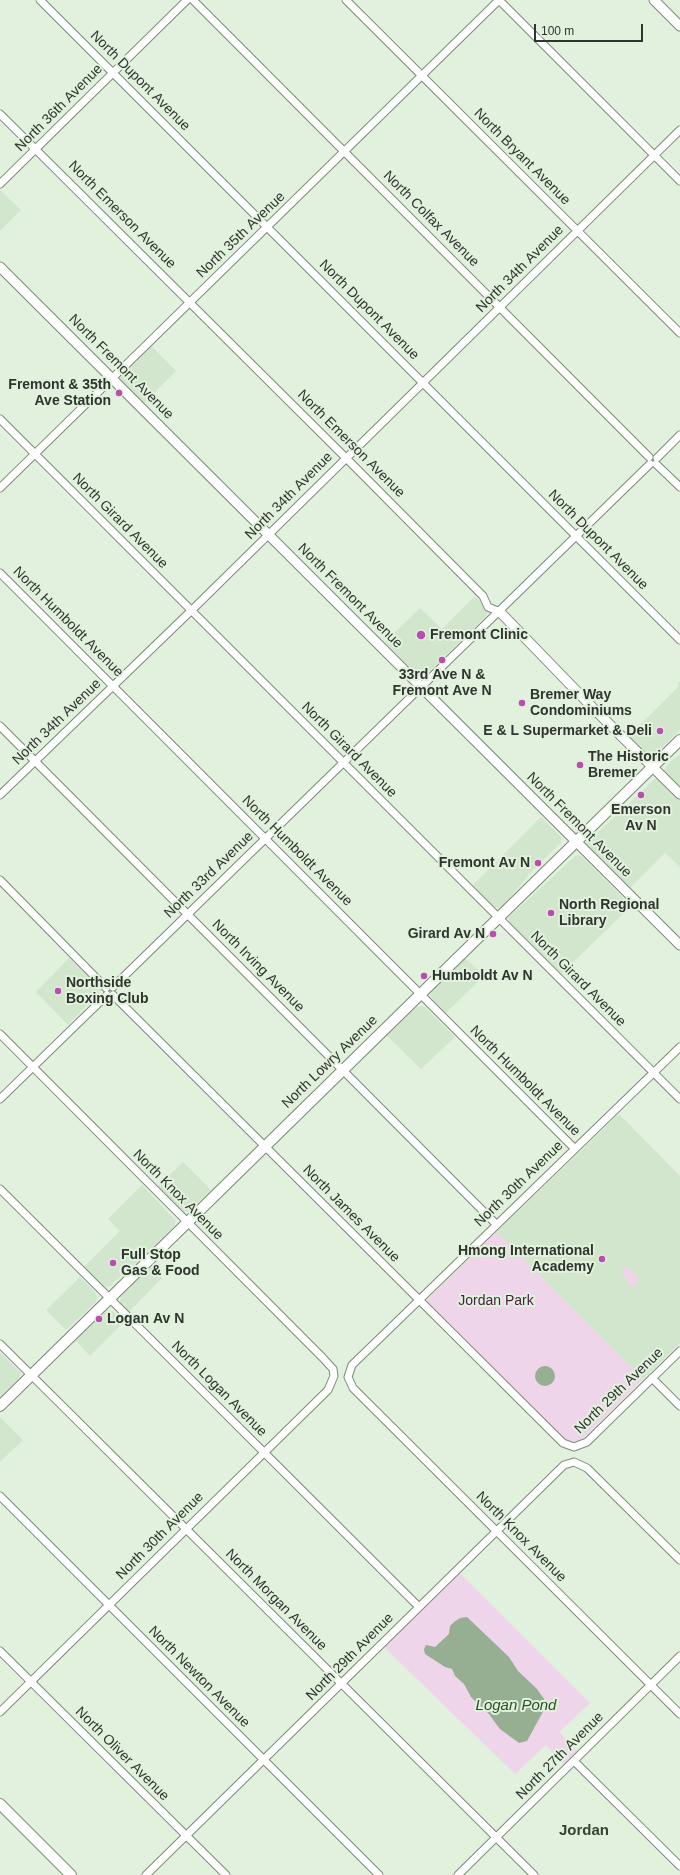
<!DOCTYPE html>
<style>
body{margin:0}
#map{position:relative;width:680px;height:1875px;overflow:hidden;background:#e1f1dd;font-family:Helvetica,sans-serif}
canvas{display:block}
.scale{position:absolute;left:534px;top:24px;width:109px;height:18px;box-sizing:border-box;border:2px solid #2f352e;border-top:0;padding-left:5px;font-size:12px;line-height:14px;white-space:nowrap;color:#2f352e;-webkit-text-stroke:3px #e1f1dd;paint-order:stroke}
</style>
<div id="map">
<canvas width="680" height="1875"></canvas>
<div class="scale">100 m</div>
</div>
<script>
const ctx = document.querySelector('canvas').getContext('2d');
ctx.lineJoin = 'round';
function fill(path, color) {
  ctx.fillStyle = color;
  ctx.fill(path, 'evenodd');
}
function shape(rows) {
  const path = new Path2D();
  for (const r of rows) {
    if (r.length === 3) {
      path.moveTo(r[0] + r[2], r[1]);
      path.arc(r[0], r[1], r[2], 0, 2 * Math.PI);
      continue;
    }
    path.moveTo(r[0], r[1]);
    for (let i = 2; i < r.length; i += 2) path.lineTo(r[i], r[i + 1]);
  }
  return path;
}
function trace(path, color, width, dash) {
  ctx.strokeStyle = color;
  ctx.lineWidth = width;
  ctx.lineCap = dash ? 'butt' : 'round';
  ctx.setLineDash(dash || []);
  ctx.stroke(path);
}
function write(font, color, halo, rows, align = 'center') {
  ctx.font = font + ' Helvetica,sans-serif';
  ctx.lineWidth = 4;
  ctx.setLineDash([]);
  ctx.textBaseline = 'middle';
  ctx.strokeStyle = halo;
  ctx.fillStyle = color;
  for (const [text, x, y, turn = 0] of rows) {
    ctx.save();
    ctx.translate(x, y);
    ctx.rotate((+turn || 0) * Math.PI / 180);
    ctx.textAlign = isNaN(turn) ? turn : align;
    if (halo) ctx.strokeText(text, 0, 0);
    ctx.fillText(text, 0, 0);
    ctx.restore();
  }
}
fill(shape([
 [0,190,21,210,0,231],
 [151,346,176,371,144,403,123,384,120,378],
 [475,596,488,610,487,615,425,676,418,676,385,642,420,608,442,629],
 [680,681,680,730,654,755,648,755,629,736,679,686,677,684],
 [680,754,680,790,664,773,664,770,672,760],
 [656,778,680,801,680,867,665,853,629,889,586,843],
 [541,817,561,837,561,843,532,871,503,906,497,908,492,906,472,886],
 [579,855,583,857,631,906,561,974,510,924,508,918,575,856],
 [69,958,101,990,68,1025,36,992],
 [465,958,484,976,446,1013,432,999,430,993,432,989],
 [421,1006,425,1007,455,1037,421,1069,386,1035,413,1009],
 [619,1114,680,1176,680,1343,643,1379,496,1232],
 [183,1162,211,1190,189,1211,184,1212,157,1187],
 [142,1185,176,1221,174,1226,136,1263,110,1286,106,1287,101,1285,83,1268,120,1231,108,1219],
 [150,1266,162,1278,129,1312,120,1303,120,1295],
 [80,1277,95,1292,97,1297,96,1302,66,1330,46,1310],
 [106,1310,113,1311,124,1322,90,1356,75,1340],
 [0,1352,21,1373,19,1378,0,1396],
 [0,1417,23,1440,0,1462]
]), '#d2e6cd');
fill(shape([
 [496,1232,643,1379,582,1439,576,1441,571,1442,566,1440,445,1319,441,1319,428,1306,428,1299],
 [626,1266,637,1276,637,1285,628,1285,628,1280,621,1273],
 [460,1573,590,1703,559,1732,577,1751,564,1764,546,1745,515,1774,384,1647]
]), '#efd5ea');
fill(shape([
 [545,1376,10],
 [467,1617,509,1657,518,1671,537,1689,544,1699,545,1708,527,1741,519,1743,500,1729,488,1713,471,1697,464,1684,455,1676,452,1669,445,1667,425,1654,424,1649,426,1645,435,1647,449,1634,450,1626,454,1622,460,1618]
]), '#96ae91');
const minor = shape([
 [40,0,680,640],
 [193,0,649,457],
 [346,0,680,333],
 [499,0,680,181],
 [0,114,351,463,483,596,488,607,500,612],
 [0,184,187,0],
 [0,419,680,1099],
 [657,458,680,435],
 [656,464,680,487],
 [0,488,499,0],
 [0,573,574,1148],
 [0,726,496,1224],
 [0,795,196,606,680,130],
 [0,880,106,988],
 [113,987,650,464],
 [113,995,563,1443,574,1447,587,1442,680,1351],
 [0,1034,322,1357,333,1369,334,1376,328,1390,0,1712],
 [680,1047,380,1338,352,1365,348,1377,353,1388,680,1714],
 [0,1099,107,995],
 [0,1189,419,1607],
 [0,1344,534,1875],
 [652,1378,680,1406],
 [0,1496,379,1875],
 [0,1651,226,1875],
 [574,1761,680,1866],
 [146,1875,564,1465,574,1462,587,1468,680,1560],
 [458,1875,680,1656]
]);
const tertiary = shape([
 [654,0,680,26],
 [0,267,680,945],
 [500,612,593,708,680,794]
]);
const secondary = shape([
 [0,1406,680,740],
 [0,1804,71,1875]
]);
trace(minor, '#7c8a78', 9);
trace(tertiary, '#7c8a78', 11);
trace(secondary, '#7c8a78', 12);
trace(minor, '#fff', 7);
trace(tertiary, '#fff', 9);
trace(secondary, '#fff', 10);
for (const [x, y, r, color] of [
 [119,393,4,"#ba4eae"],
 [421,635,5,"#ba4eae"],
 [442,660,4,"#ba4eae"],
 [522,703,4,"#ba4eae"],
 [660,731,4,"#ba4eae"],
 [580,765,4,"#ba4eae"],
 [641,795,4,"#ba4eae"],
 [538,863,4,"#ba4eae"],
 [551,913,4,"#ba4eae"],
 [493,934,4,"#ba4eae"],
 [424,976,4,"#ba4eae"],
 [58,991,4,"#ba4eae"],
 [602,1259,4,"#ba4eae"],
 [113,1263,4,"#ba4eae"],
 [99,1319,4,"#ba4eae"]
]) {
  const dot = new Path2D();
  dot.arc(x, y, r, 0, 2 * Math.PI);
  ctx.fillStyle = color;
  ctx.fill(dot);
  trace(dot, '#e1f1dd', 1.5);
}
write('14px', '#2f352e', '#e1f1dd', [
 ["North Dupont Avenue",140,81,45],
 ["North 36th Avenue",59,108,-45],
 ["North Bryant Avenue",522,157,45],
 ["North Emerson Avenue",122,215,45],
 ["North Colfax Avenue",431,219,45],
 ["North 35th Avenue",241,235,-44],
 ["North 34th Avenue",520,269,-45],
 ["North Dupont Avenue",369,310,45],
 ["North Fremont Avenue",121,367,45],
 ["North Emerson Avenue",351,444,45],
 ["North 34th Avenue",289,496,-45],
 ["North Girard Avenue",120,521,45],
 ["North Dupont Avenue",598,540,45],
 ["North Fremont Avenue",350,596,45],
 ["North Humboldt Avenue",68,622,45],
 ["North 34th Avenue",57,722,-44],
 ["North Girard Avenue",349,750,45],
 ["North Fremont Avenue",579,825,45],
 ["North Humboldt Avenue",297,851,45],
 ["North 33rd Avenue",209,875,-44],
 ["North Irving Avenue",258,966,45],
 ["North Girard Avenue",578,979,45],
 ["North Lowry Avenue",330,1062,-44],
 ["North Humboldt Avenue",525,1081,45],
 ["North 30th Avenue",519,1184,-44],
 ["North Knox Avenue",178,1195,45],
 ["North James Avenue",351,1214,45],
 ["North Logan Avenue",219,1389,45],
 ["North 29th Avenue",619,1391,-44],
 ["North 30th Avenue",160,1536,-45],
 ["North Knox Avenue",521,1537,45],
 ["North Morgan Avenue",276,1600,45],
 ["North 29th Avenue",350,1657,-45],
 ["North Newton Avenue",199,1677,45],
 ["North Oliver Avenue",122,1754,45],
 ["North 27th Avenue",560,1756,-45]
]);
write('bold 14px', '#2f352e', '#e1f1dd', [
 ["Fremont & 35th",111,385,"right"],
 ["Ave Station",111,401,"right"],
 ["Fremont Clinic",430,635],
 ["33rd Ave N &",442,675,"center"],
 ["Fremont Ave N",442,691,"center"],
 ["Bremer Way",530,695],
 ["Condominiums",530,711],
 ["E & L Supermarket & Deli",652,731,"right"],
 ["The Historic",588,757],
 ["Bremer",588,773],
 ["Emerson",641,810,"center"],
 ["Av N",641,826,"center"],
 ["Fremont Av N",530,863,"right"],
 ["North Regional",559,905],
 ["Library",559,921],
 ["Girard Av N",485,934,"right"],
 ["Humboldt Av N",432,976],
 ["Northside",66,983],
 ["Boxing Club",66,999],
 ["Hmong International",594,1251,"right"],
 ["Academy",594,1267,"right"],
 ["Full Stop",121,1255],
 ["Gas & Food",121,1271],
 ["Logan Av N",107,1319]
], 'left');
write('14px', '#492244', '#e1f1dd', [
 ["Jordan Park",496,1301]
]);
write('italic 15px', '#2c4e23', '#e1f1dd', [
 ["Logan Pond",516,1706]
]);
write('bold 15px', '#364233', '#e1f1dd', [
 ["Jordan",584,1831]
]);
</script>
